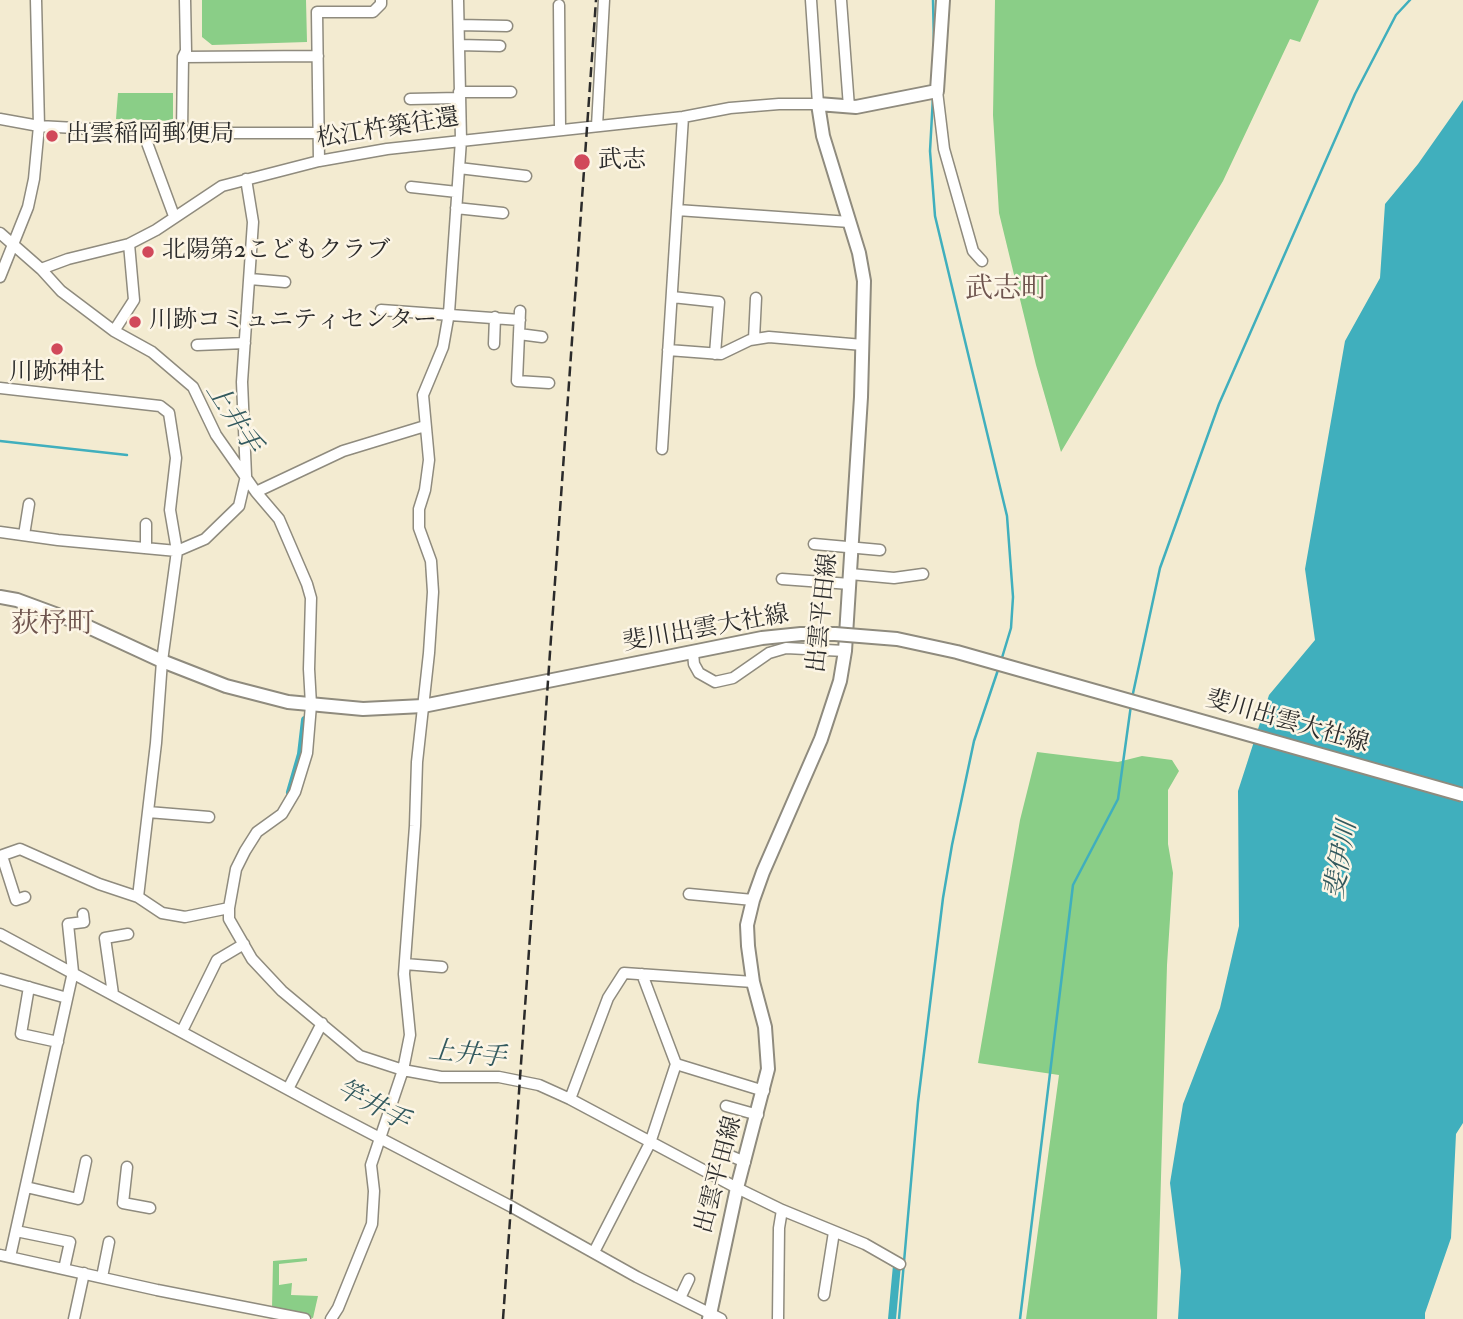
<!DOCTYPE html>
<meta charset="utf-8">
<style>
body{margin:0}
canvas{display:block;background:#f3ebd1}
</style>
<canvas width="1463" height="1319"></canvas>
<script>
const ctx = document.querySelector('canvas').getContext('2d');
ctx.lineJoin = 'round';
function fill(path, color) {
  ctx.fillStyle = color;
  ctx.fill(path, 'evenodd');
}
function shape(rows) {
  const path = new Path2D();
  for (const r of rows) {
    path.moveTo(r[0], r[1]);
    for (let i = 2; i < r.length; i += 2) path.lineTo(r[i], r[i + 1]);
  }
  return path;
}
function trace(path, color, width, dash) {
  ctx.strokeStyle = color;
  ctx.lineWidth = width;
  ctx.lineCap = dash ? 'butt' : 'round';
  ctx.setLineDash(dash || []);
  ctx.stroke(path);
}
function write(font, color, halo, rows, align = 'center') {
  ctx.font = font + ' "IM FELL Double Pica","Noto Serif JP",serif';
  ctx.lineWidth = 5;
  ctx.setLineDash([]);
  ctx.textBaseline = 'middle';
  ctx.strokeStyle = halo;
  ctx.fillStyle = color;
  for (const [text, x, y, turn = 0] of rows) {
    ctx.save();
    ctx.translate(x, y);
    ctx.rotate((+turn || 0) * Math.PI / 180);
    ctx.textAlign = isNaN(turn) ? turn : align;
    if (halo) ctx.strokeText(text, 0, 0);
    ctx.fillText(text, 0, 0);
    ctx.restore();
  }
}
fill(shape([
 [202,0,306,0,307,42,212,45,202,37],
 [995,0,1319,0,1300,42,1290,39,1223,181,1061,452,1036,365,999,213,993,115],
 [118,93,173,93,173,121,116,119],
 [1037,752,1118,762,1142,756,1172,760,1179,771,1168,790,1168,844,1173,873,1167,965,1157,1319,1026,1319,1059,1075,978,1063,1020,820],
 [307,1258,307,1261,279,1264,279,1285,292,1283,291,1295,318,1296,313,1318,272,1309,273,1261]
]), '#8ace87');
fill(shape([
 [1463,100,1463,1123,1456,1134,1451,1238,1425,1313,1425,1319,1178,1319,1181,1271,1170,1183,1183,1104,1220,1008,1239,926,1238,791,1269,695,1315,640,1305,569,1345,341,1380,278,1385,204,1418,164]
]), '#40afbd');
trace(shape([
 [933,0,934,45],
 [933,97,930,151,935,216,1007,516,1013,597,1011,628,1001,661],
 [0,441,127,455],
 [1132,698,1160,568,1219,404,1355,94,1396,15,1410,0],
 [899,1319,918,1102,943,898,952,845,974,741,999,667],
 [1020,1319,1073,885,1118,799,1131,705]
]), '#40afbd', 2.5);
trace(shape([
 [290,792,301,754,305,720],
 [892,1319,897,1265,892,1262]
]), '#40afbd', 8);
const minor = shape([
 [841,0,849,107],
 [559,5,560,128],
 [459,25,507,26],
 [459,45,500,46],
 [183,57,318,56],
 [937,91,944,149,973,251,982,261],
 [459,92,511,92],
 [410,99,459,98],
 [0,119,39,126,165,133,319,133],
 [597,126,604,0],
 [143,132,174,216],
 [182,133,183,57,186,51,185,0],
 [319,161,317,12,373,12,381,4,381,0],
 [459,168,526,176],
 [411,187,457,192],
 [456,208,503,213],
 [677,210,850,222],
 [0,233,41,269,61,291,114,331,152,352,193,387,216,435,256,492,279,519,307,584,311,598,309,669,311,705,307,753,295,792,282,814,257,832,245,851,236,869,229,908,229,919,252,959,282,991,360,1056,403,1070,441,1077,499,1077,539,1085,570,1099,737,1188,782,1210,865,1244,900,1264],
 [41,269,68,259,129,244,156,230,222,186,319,161,387,149,683,117,730,108,779,104,818,104,811,0],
 [0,277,28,207,34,179,39,126,36,0],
 [250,279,285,282],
 [672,297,719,302,715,354],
 [381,310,520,320],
 [520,311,517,381,549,383],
 [114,331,134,300,129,244],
 [519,334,542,337],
 [754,339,756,298],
 [494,344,495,317],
 [197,345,245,343],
 [668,350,721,354,750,340,769,337,863,345],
 [0,388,160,406,169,413,176,458,170,510,177,551,162,661,156,743,138,897],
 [662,449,683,117],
 [256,492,343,451,425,426],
 [0,532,58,540,177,551,205,539,239,506,246,476,242,382,253,222,246,179],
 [24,535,29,504],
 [814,544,880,550],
 [146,548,146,524],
 [850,574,894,578,923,574],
 [782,579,850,584],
 [693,653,694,664,699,673,715,682,733,678,769,653,786,648,845,651],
 [148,812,209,817],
 [0,856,20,849,99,884,138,897,162,913,185,917,229,908],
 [2,856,16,900,25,897],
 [689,894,753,900],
 [0,934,328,1111,512,1207,637,1277,721,1319],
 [405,964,442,967],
 [642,974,676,1064,764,1091],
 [0,979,67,998],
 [29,987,21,1034,58,1042],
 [113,994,105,938,128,934],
 [182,1031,217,960,244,944],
 [288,1089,322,1023],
 [570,1099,608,998,624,973,753,982],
 [726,1106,758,1115],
 [719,1151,745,1162],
 [127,1167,123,1203,150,1208],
 [26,1187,78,1199,86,1161],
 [16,1231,70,1242,64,1269],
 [594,1252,650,1143,676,1064],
 [0,1255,157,1290,305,1319],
 [10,1257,73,972,68,924,84,922,83,914],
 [102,1277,109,1242],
 [824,1295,834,1232],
 [680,1298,689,1279],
 [74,1319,84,1273],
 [331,1319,338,1308,372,1224,374,1191,371,1165,403,1070,410,1035,404,974,415,826,417,762,429,653,433,592,431,561,419,528,419,509,425,490,429,460,423,395,443,347,449,313,461,140,458,0],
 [778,1319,779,1228,782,1210]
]);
const major = shape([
 [0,597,17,600,82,624,162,661,226,686,288,702,363,709,423,706,762,638,801,634,835,634],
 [709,1319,737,1188,768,1069,765,1027,753,982,748,946,747,925,753,900,763,872,821,739,840,681,845,651,861,397,864,281,859,253,823,136,818,104,856,107,937,91,943,0]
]);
trace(minor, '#8f8b7e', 13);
trace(major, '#8f8b7e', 16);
trace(minor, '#fff', 10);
trace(major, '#fff', 12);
trace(shape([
 [503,1319,596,0]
]), '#2b2b2b', 2.5, [10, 5]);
const majorBridge = shape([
 [835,634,897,639,957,652,1463,795]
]);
trace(majorBridge, '#8f8b7e', 16, []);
trace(majorBridge, '#fff', 12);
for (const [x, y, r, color] of [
 [52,136,7,"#d1495b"],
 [582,162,9,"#d1495b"],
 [148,252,7,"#d1495b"],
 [135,322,7,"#d1495b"],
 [57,349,7,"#d1495b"]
]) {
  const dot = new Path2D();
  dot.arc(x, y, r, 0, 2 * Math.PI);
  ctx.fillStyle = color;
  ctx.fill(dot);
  trace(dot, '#fcf5e5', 2.5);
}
write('24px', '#2b2b2b', '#fcf5e5', [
 ["松江杵築往還",388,130,-9],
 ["出雲平田線",824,613,-84],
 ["斐川出雲大社線",706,630,-10],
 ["斐川出雲大社線",1287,723,16],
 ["出雲平田線",720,1175,-75]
]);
write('24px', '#2b2b2b', '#fcf5e5', [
 ["出雲稲岡郵便局",66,136],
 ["武志",598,162],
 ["北陽第2こどもクラブ",162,252],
 ["川跡コミュニティセンター",149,322],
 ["川跡神社",57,374,"center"]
], 'left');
write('italic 26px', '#32595e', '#fcf5e5', [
 ["上井手",232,419,57],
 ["斐伊川",1343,860,-80],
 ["上井手",467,1056,6],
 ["竿井手",372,1107,28]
]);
write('28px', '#6f554f', '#fcf5e5', [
 ["武志町",1007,291],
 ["荻杼町",53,626]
]);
</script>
